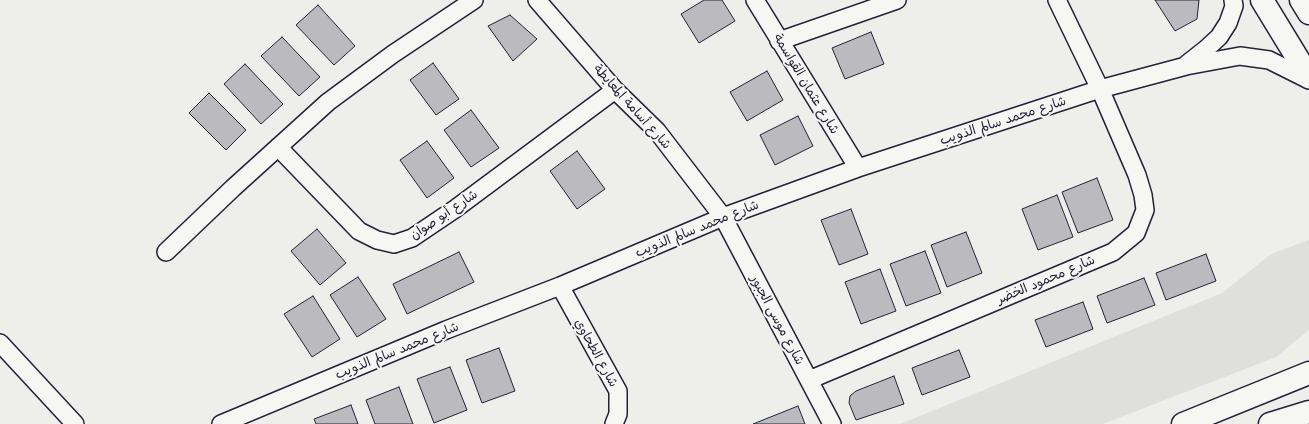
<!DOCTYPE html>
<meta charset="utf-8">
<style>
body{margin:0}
canvas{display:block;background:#eeeeeb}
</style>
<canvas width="1309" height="424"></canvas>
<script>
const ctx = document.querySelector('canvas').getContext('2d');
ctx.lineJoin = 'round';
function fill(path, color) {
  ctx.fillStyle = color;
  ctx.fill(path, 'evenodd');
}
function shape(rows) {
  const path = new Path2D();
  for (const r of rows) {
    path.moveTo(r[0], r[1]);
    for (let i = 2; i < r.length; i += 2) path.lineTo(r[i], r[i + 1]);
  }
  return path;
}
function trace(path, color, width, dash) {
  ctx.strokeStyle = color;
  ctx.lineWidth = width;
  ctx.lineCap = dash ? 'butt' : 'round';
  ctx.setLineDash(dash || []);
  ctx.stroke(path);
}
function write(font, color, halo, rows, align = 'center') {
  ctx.font = font + ' "Playpen Sans","Playpen Sans Arabic",sans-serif';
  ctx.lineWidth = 4;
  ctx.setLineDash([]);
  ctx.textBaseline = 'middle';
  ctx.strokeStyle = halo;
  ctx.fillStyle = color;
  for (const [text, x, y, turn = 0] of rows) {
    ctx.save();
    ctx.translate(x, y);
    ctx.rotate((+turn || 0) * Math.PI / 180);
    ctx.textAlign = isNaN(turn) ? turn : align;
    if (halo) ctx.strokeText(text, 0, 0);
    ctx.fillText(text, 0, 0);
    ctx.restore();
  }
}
fill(shape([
 [1309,240,1309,330,1276,357,1103,424,900,424,1222,293,1271,254]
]), '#dfdfde');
const building = shape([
 [704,0,722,0,735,21,699,43,681,14,704,0],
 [1155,0,1199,0,1197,19,1175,31,1155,0],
 [318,5,355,46,334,65,296,25,318,5],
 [510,15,537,39,513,61,488,26,510,15],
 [871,32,884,64,845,79,832,48,871,32],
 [282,37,320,77,299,96,261,56,282,37],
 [433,63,459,99,436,115,410,80,433,63],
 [245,64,283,104,261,124,224,84,245,64],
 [767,71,783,100,747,121,730,92,767,71],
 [209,93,246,130,226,150,189,113,209,93],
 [471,110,499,148,471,167,444,130,471,110],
 [798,116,813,146,775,165,760,135,798,116],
 [427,141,454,178,427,198,400,160,427,141],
 [577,151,605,189,577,209,550,171,577,151],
 [1097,178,1113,220,1078,233,1062,192,1097,178],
 [1057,195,1073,237,1038,250,1022,209,1057,195],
 [851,209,868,254,839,265,821,220,851,209],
 [317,229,346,263,320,285,291,251,317,229],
 [966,232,982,273,947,287,931,245,966,232],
 [925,251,941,293,906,306,890,264,925,251],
 [459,252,474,282,407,314,393,284,459,252],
 [1206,254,1216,281,1166,300,1156,273,1206,254],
 [880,269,896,311,861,324,845,282,880,269],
 [358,277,386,319,357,337,330,295,358,277],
 [1144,278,1155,305,1107,323,1097,296,1144,278],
 [313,296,340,339,312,357,284,314,313,296],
 [1083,302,1093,329,1046,347,1035,320,1083,302],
 [499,348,515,391,482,403,466,360,499,348],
 [959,350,970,377,922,395,912,368,959,350],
 [450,367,467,410,434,423,417,379,450,367],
 [894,376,904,404,856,420,849,403,850,396,856,391,894,376],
 [399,387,413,424,375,424,366,400,399,387],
 [351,405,358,424,316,424,314,419,351,405],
 [798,406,805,424,753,424,798,406]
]);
fill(building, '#bbbbbf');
trace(building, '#22223b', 1);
const street = shape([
 [537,0,615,90,657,131,723,217,832,424],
 [755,0,858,168],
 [779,41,897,0],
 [1187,64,1206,49,1219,37,1228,23,1234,6,1233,0],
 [278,147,359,231,377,240,394,244,412,238,455,209,615,90],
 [166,252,233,188,328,102,393,54,474,0],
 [560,286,618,391,618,414,614,424],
 [0,343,75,424],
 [809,380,1113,252,1136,233,1145,210,1143,195,1137,175,1100,89,1057,0],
 [221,424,446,330,560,286,723,217,858,168,1100,89,1186,66,1240,56,1269,60,1309,80]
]);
const secondary = shape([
 [1262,0,1309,77],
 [1301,0,1309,13]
]);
const primary = shape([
 [1183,424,1309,373],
 [1270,424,1309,412]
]);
trace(street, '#22223b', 20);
trace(secondary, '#22223b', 25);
trace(primary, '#22223b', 25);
trace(street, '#f6f6f2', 17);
trace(secondary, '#f6f6f2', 22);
trace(primary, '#f6f6f2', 22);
write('13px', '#22223b', '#f6f6f2', [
 ["شارع عثمان القواسمة",806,84,59],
 ["شارع أسامة المعايطة",632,107,48],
 ["شارع محمد سالم الذويب",1003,121,-18],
 ["شارع أبو صوان",444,215,-34],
 ["شارع محمد سالم الذويب",697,229,-22],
 ["شارع محمود الخضر",1046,280,-23],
 ["شارع موسى الجبور",777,320,62],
 ["شارع محمد سالم الذويب",397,351,-22],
 ["شارع الطحاوي",596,353,61]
]);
</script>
